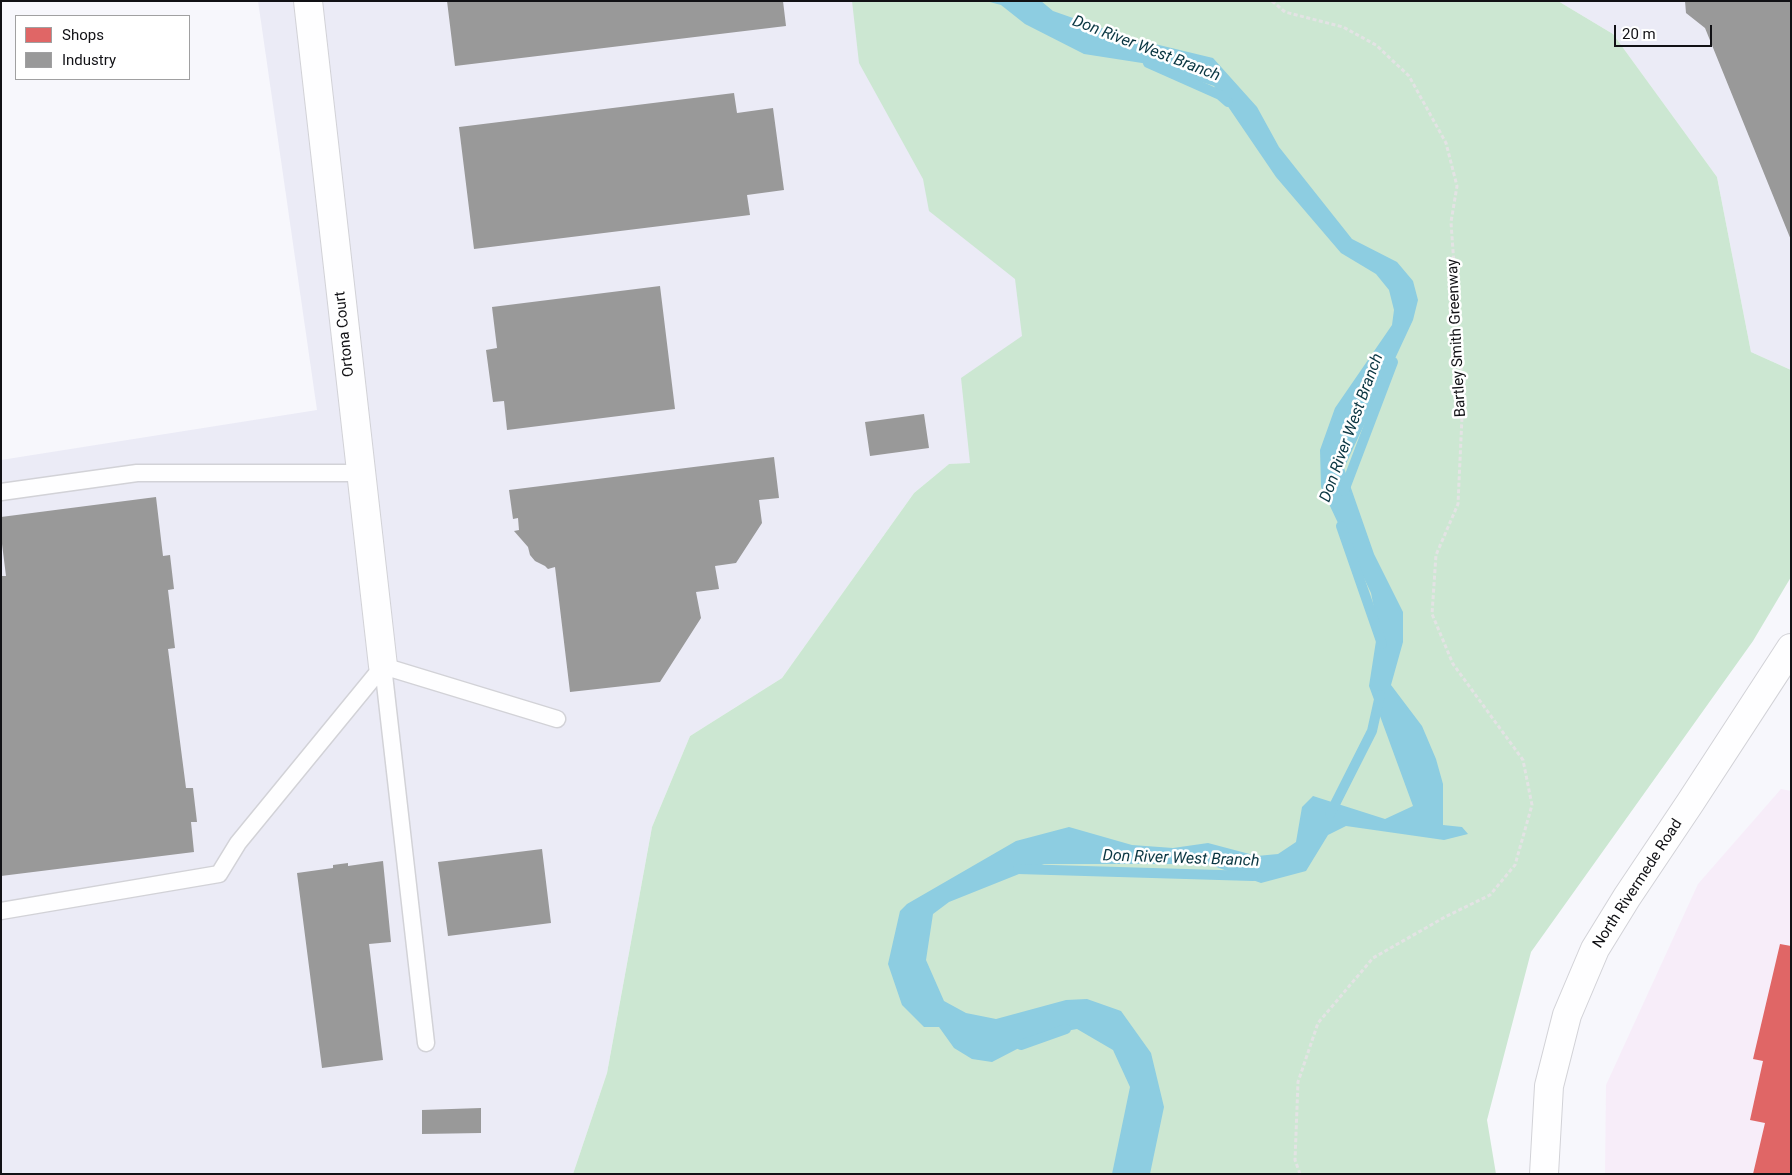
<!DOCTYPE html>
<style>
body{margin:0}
#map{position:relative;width:1792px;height:1175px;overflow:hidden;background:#f7f7fc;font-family:Roboto,sans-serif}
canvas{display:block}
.frame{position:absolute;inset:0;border:2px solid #111115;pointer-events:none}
.legend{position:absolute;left:15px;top:15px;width:175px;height:65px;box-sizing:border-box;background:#fff;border:1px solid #a0a0a1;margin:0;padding:6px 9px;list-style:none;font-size:15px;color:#111115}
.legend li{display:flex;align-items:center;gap:10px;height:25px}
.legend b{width:25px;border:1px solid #a0a0a1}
.scale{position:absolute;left:1614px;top:25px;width:98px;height:22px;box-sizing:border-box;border:2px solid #111115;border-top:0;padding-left:6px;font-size:15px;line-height:18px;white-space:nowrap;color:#111115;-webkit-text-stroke:4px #fff;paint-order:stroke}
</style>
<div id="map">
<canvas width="1792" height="1175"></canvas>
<div class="frame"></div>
<ul class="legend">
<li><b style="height:14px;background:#e06666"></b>Shops</li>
<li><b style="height:14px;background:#999"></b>Industry</li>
</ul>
<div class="scale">20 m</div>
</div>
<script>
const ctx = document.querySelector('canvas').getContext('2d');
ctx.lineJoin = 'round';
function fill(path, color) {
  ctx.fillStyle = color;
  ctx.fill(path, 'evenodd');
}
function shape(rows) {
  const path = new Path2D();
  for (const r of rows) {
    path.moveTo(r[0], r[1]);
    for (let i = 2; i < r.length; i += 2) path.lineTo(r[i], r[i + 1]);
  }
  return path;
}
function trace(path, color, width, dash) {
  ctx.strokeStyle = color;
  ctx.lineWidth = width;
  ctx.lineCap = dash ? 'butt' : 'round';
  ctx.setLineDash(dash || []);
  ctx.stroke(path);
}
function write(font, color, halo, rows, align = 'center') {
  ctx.font = font + ' Roboto,sans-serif';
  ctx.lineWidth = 5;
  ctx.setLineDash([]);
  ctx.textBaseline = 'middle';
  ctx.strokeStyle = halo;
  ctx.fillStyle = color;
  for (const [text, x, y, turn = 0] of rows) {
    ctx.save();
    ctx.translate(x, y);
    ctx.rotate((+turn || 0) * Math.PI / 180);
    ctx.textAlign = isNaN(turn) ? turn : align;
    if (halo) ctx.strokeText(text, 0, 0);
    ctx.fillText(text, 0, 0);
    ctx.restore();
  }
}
fill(shape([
 [1781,789,1791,791,1791,1174,1605,1174,1606,1085,1698,884]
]), '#f7edf9');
fill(shape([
 [258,1,893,1,1086,337,1233,460,949,464,914,493,782,678,690,736,652,827,607,1073,573,1174,1,1174,1,460,317,410],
 [1558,1,1791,1,1791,370,1751,352,1717,177,1613,34]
]), '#ebebf6');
fill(shape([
 [852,1,1558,1,1613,34,1717,177,1751,352,1791,370,1791,577,1753,641,1531,952,1487,1120,1496,1174,573,1174,607,1073,652,827,690,736,782,678,914,493,949,464,970,463,961,378,1022,336,1015,279,929,211,923,179,859,63]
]), '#cce7d2');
fill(shape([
 [986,1,1041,1,1053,11,1130,38,1213,58,1257,107,1279,147,1352,239,1397,262,1413,281,1418,300,1413,320,1344,468,1374,554,1403,612,1403,642,1391,685,1422,726,1436,759,1443,784,1443,825,1462,827,1468,834,1444,840,1346,826,1328,835,1306,871,1261,883,1208,864,1044,864,949,902,933,914,926,960,944,1001,966,1013,996,1019,1066,1000,1087,999,1121,1011,1151,1053,1164,1107,1150,1174,1112,1174,1130,1087,1113,1050,1077,1029,1044,1035,992,1062,972,1059,954,1048,939,1027,924,1027,902,1005,888,964,900,911,907,904,1016,841,1069,827,1132,845,1173,848,1208,843,1257,856,1278,854,1296,842,1302,807,1313,796,1385,819,1413,806,1369,686,1378,628,1371,593,1321,487,1320,450,1335,408,1392,325,1394,310,1389,290,1376,274,1341,253,1276,177,1214,86,1142,63,1084,54,1025,24,1001,5]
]), '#8dcde1');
fill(shape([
 [1780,944,1791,946,1791,1174,1753,1174,1765,1123,1750,1120,1763,1061,1753,1059]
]), '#e06666');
fill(shape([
 [447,1,783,1,786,26,455,66],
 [1685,1,1791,1,1791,240,1705,28,1686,13],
 [734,93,737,113,773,108,784,190,747,195,750,215,474,249,459,127],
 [660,286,675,409,507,430,504,401,493,402,486,350,497,348,492,307],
 [924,414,929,448,870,456,865,422],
 [774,457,779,498,759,500,762,523,736,563,715,566,719,589,696,592,701,618,660,682,570,692,555,567,548,569,545,566,535,561,530,555,528,547,514,531,519,530,518,518,513,519,509,490],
 [156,497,163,556,170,555,174,589,168,590,175,648,168,649,186,788,193,788,197,822,191,822,194,852,1,876,1,576,6,576,1,536,1,517],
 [542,849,551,923,448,936,438,862],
 [383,861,391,942,369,944,383,1060,322,1068,297,873,333,868,333,865,348,863,348,866],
 [481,1108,481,1133,422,1134,422,1110]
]), '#999');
trace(shape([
 [1148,63,1220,95,1228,102],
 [1344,491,1393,362],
 [1341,526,1382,644],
 [1330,814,1372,731,1380,695],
 [1018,869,1253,876],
 [1021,1045,1066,1029]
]), '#8dcde1', 10);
const lane = shape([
 [1,492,137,473,361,473],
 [383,666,426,1043],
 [383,666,557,719],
 [1,911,219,874,238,843,383,666]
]);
const street = shape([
 [308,1,383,666]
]);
const secondary = shape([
 [1544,1174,1549,1086,1567,1015,1595,949,1627,897,1690,803,1791,648]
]);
trace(lane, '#d2d2d7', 19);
trace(street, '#d2d2d7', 30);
trace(secondary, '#d2d2d7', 30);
trace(shape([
 [1272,1,1285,12,1343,27,1376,45,1409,76,1446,143,1457,186,1451,222,1463,395,1458,504,1436,555,1432,614,1453,664,1523,760,1532,805,1515,865,1490,895,1445,917,1373,958,1318,1023,1298,1082,1295,1160,1300,1174]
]), '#e3e3e4', 3, [4, 2.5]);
trace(lane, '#fefeff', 16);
trace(street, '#fefeff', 28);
trace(secondary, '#fefeff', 28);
write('15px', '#111115', '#fff', [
 ["Ortona Court",345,334,-96],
 ["Bartley Smith Greenway",1457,338,-93],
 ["North Rivermede Road",1638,884,-57]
]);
write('italic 16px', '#0a3642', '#fff', [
 ["Don River West Branch",1146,49,21],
 ["Don River West Branch",1352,428,-70],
 ["Don River West Branch",1181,859,2]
]);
</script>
